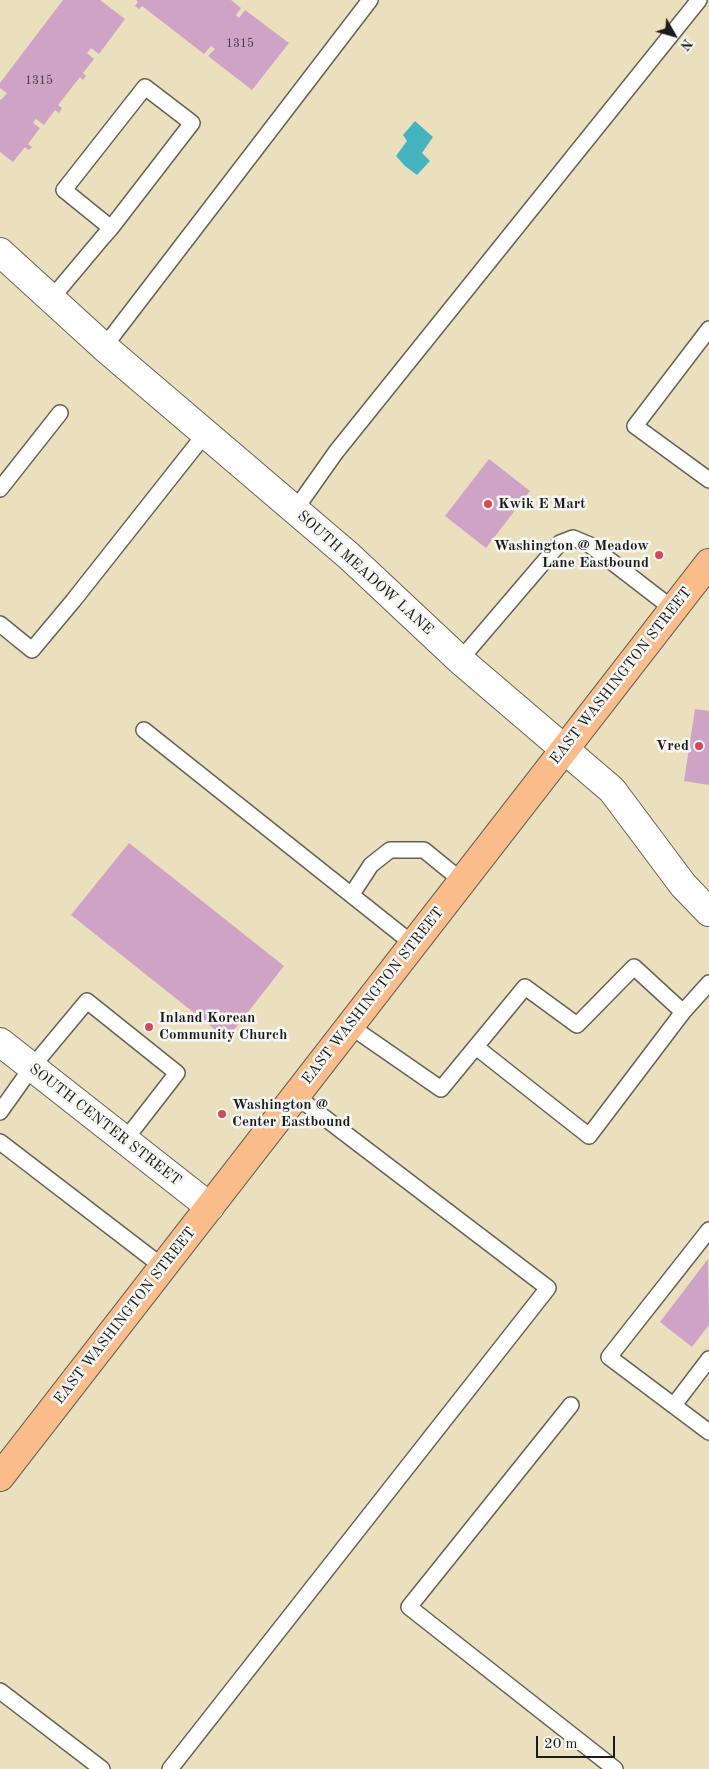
<!DOCTYPE html>
<style>
body{margin:0}
#map{position:relative;width:709px;height:1769px;overflow:hidden;background:#ebe0be;font-family:"Old Standard TT",serif}
canvas{display:block}
.north{position:absolute;left:649px;top:10px;width:50px;height:50px;-webkit-text-stroke:4px #f6f6f2;paint-order:stroke;rotate:128deg;font-size:14px;font-weight:700;line-height:20px;text-align:center;color:#1c1c1c}
.north::after{content:'';display:block;margin:auto;width:18px;height:22px;background:#1c1c1c;clip-path:polygon(50% 0,100% 100%,50% 72%,0 100%)}
.scale{position:absolute;left:536px;top:1736px;width:79px;height:22px;box-sizing:border-box;border:2px solid #1c1c1c;border-top:0;padding-left:6px;font-size:15px;line-height:18px;white-space:nowrap;color:#1c1c1c;-webkit-text-stroke:4px #f6f6f2;paint-order:stroke}
</style>
<div id="map">
<canvas width="709" height="1769"></canvas>
<div class="north">N</div>
<div class="scale">20 m</div>
</div>
<script>
const ctx = document.querySelector('canvas').getContext('2d');
ctx.lineJoin = 'round';
function fill(path, color) {
  ctx.fillStyle = color;
  ctx.fill(path, 'evenodd');
}
function shape(rows) {
  const path = new Path2D();
  for (const r of rows) {
    path.moveTo(r[0], r[1]);
    for (let i = 2; i < r.length; i += 2) path.lineTo(r[i], r[i + 1]);
  }
  return path;
}
function trace(path, color, width, dash) {
  ctx.strokeStyle = color;
  ctx.lineWidth = width;
  ctx.lineCap = dash ? 'butt' : 'round';
  ctx.setLineDash(dash || []);
  ctx.stroke(path);
}
function write(font, color, halo, rows, align = 'center') {
  ctx.font = font + ' "Old Standard TT",serif';
  ctx.lineWidth = 5;
  ctx.setLineDash([]);
  ctx.textBaseline = 'middle';
  ctx.strokeStyle = halo;
  ctx.fillStyle = color;
  for (const [text, x, y, turn = 0] of rows) {
    ctx.save();
    ctx.translate(x, y);
    ctx.rotate((+turn || 0) * Math.PI / 180);
    ctx.textAlign = isNaN(turn) ? turn : align;
    if (halo) ctx.strokeText(text, 0, 0);
    ctx.fillText(text, 0, 0);
    ctx.restore();
  }
}
fill(shape([
 [415,121,433,137,422,153,430,161,417,175,405,166,396,156,407,141,403,135]
]), '#45b4bf');
fill(shape([
 [63,0,100,0,125,19,99,54,91,48,87,53,94,59,83,73,86,76,83,80,80,77,58,105,62,108,59,113,55,110,44,125,36,119,33,123,40,128,28,144,32,147,29,150,25,147,13,162,0,152,0,99,1,100,7,93,0,88,0,83],
 [136,0,231,0,241,8,236,15,239,18,245,10,289,43,252,90,208,56,215,49,211,46,204,54,142,6,139,9,135,6,138,2],
 [489,459,530,491,486,548,445,516],
 [695,709,709,711,709,785,684,781],
 [129,843,284,966,227,1039,71,915],
 [708,1259,709,1325,692,1347,660,1322]
]), '#cea3c6');
const lane = shape([
 [51,299,103,237,111,228,192,123,145,87,64,190,111,228],
 [709,329,635,426,709,480],
 [104,347,370,0],
 [0,489,60,413],
 [295,510,336,452,699,0],
 [0,624,32,650,73,601,205,434],
 [460,660,560,543,573,538,590,545,673,609],
 [144,730,413,944],
 [352,894,371,865,390,850,424,850,462,881],
 [350,1026,441,1089,525,987,577,1025,634,967,683,1012,709,983],
 [476,1047,589,1136,683,1012],
 [0,1112,32,1067,87,1001,177,1073,125,1140],
 [0,1142,163,1267],
 [709,1230,609,1357,709,1432],
 [571,1405,409,1607,615,1769],
 [674,1405,709,1359],
 [0,1691,102,1769],
 [170,1769,548,1288,296,1096]
]);
const street = shape([
 [0,252,104,347,349,556,460,660,612,790,683,885,709,912],
 [0,1042,210,1207]
]);
const primary = shape([
 [0,1477,709,563]
]);
trace(lane, '#646155', 18);
trace(street, '#646155', 30);
trace(primary, '#646155', 30);
trace(lane, '#fff', 15);
trace(street, '#fff', 28);
trace(primary, '#fabc8b', 28);
for (const [x, y, r, color] of [
 [488,504,5,"#d1495b"],
 [659,555,5,"#d1495b"],
 [699,746,5,"#d1495b"],
 [149,1027,5,"#d1495b"],
 [222,1114,5,"#d1495b"]
]) {
  const dot = new Path2D();
  dot.arc(x, y, r, 0, 2 * Math.PI);
  ctx.fillStyle = color;
  ctx.fill(dot);
  trace(dot, '#f6f6f2', 2);
}
write('12px', '#483e46', null, [
 ["1315",240,44],
 ["1315",39,81]
]);
write('bold 15px', '#1c1c1c', '#f6f6f2', [
 ["Kwik E Mart",498,504],
 ["Washington @ Meadow",649,546,"right"],
 ["Lane Eastbound",649,563,"right"],
 ["Vred",689,746,"right"],
 ["Inland Korean",159,1018],
 ["Community Church",159,1035],
 ["Washington @",232,1105],
 ["Center Eastbound",232,1122]
], 'left');
write('15px', '#1c1c1c', '#f6f6f2', [
 ["SOUTH MEADOW LANE",365,573,42],
 ["EAST WASHINGTON STREET",621,676,-52],
 ["EAST WASHINGTON STREET",373,996,-52],
 ["SOUTH CENTER STREET",105,1125,38],
 ["EAST WASHINGTON STREET",125,1316,-52]
]);
</script>
